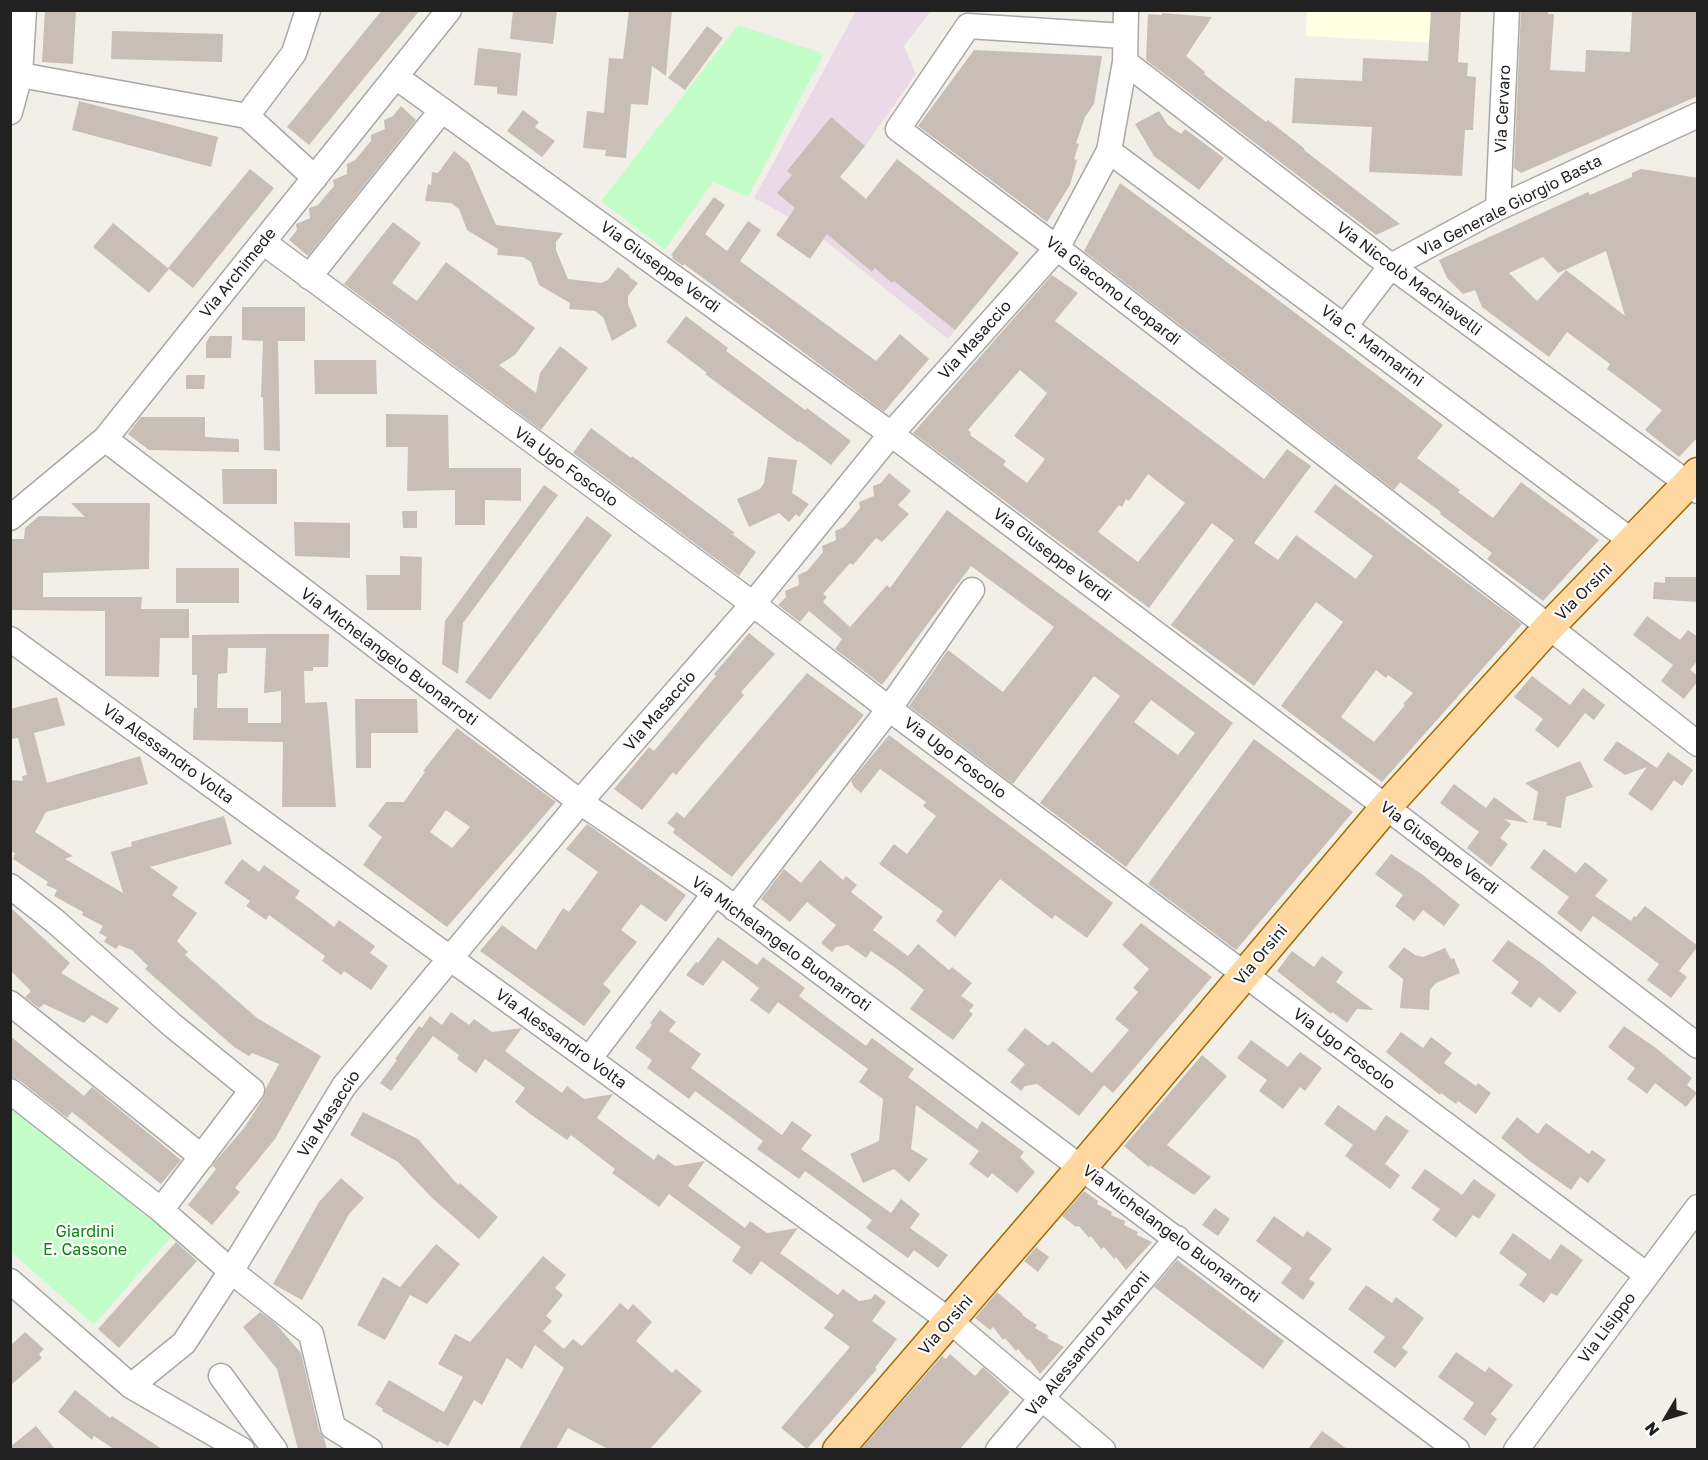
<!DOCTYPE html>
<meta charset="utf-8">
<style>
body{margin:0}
#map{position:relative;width:1708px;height:1460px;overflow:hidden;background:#f2efe8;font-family:"Golos Text",sans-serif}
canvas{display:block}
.frame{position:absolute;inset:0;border:12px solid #212121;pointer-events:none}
.north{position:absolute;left:1636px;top:1388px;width:60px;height:60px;-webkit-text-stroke:4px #fff;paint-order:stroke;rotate:232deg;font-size:16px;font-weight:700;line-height:24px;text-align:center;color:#212121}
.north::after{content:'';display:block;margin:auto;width:21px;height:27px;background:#212121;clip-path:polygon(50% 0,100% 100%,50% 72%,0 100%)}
</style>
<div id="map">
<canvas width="1708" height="1460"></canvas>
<div class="frame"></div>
<div class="north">N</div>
</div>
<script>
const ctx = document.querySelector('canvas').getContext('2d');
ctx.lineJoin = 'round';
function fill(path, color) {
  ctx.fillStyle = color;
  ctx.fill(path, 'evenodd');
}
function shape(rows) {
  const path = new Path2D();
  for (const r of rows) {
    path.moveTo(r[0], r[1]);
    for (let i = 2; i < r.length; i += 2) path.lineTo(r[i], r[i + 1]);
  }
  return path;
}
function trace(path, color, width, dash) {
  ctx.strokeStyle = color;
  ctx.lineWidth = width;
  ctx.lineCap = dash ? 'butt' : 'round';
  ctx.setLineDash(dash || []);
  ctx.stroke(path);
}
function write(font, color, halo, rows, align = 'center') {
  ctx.font = font + ' "Golos Text",sans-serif';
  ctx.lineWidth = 4.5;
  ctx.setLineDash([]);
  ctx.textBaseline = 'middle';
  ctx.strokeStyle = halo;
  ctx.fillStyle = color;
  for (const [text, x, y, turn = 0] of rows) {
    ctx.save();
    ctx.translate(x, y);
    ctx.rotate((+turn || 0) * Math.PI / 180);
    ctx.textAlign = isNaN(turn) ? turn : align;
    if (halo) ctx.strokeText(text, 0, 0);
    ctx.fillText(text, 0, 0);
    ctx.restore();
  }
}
fill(shape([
 [856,11,931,11,904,46,916,74,865,146,840,177,888,217,988,291,948,339,809,228,754,198]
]), '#ecd9e8');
fill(shape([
 [1307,11,1461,11,1459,44,1306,36]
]), '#ffffe4');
fill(shape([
 [738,25,824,54,748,197,713,182,665,250,601,201],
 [10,1107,172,1236,94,1325,11,1252]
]), '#c3fec8');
fill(shape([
 [45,10,76,10,73,64,42,62],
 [382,10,420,10,309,145,287,127],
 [513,10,557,10,553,44,510,39],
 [629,10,672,10,666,76,652,66,648,105,631,104,626,158,605,156,606,150,583,148,587,111,604,113,609,58,623,59],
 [1431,10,1461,10,1458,62,1468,63,1467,76,1476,77,1473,130,1465,130,1462,176,1369,172,1372,127,1292,123,1295,78,1362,81,1363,58,1428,61],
 [1521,10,1548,10,1548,14,1554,14,1550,70,1585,72,1586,50,1630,52,1632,10,1698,10,1698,96,1521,173,1514,168],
 [1162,13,1212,17,1186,56,1205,72,1204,74,1266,122,1268,120,1305,149,1304,150,1400,224,1376,235,1146,60,1148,14,1162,15],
 [707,26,723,38,685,90,668,78],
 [112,31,223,34,222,62,111,59],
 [478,48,521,53,517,96,497,94,497,87,474,85],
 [974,50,1102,56,1094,104,1085,117,1076,143,1079,144,1074,159,1077,160,1070,185,1047,222,918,126],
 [79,101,218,137,211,167,72,130],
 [401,106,416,120,308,256,289,240,297,230,296,224,310,218,309,208,318,205,334,186,333,180,347,174,347,164,355,160,371,141,371,135,385,129,384,120,393,116],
 [523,110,539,122,535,127,555,141,542,157,507,131],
 [1159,111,1168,125,1181,134,1185,129,1224,158,1199,190,1154,156,1135,124],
 [831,117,865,146,840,177,866,199,897,159,1019,253,955,330,894,281,892,283,875,268,872,272,827,234,810,259,776,235,795,208,777,193,792,175,787,171],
 [454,151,469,163,496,225,563,233,556,242,556,250,568,279,601,283,608,280,618,267,630,276,629,277,638,283,628,296,628,304,637,326,612,341,603,317,595,311,569,309,570,303,539,285,531,262,523,257,497,255,498,249,467,230,459,209,451,203,425,201,428,184,431,185,432,172,438,173],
 [250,169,274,188,193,288,168,268],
 [1641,169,1698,178,1698,437,1679,457,1645,430,1662,410,1607,369,1610,364,1567,332,1549,357,1482,307,1475,290,1463,294,1447,278,1439,260,1588,192,1590,195,1632,177,1632,173],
 [1606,251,1625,316,1566,270,1537,301,1509,273,1543,257,1558,273],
 [1120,183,1273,296,1443,425,1417,458,1460,490,1458,492,1493,518,1521,482,1599,540,1543,601,1487,559,1492,553,1440,514,1441,512,1400,482,1394,490,1084,251],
 [714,197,725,205,705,234,727,251,748,221,761,230,740,261,876,361,900,334,929,359,884,412,684,264,683,266,672,258,673,256,671,255],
 [393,222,421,243,392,283,417,301,446,262,535,328,515,355,499,365,536,393,540,373,560,346,588,368,541,430,344,284],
 [113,223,169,269,149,293,93,247],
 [1052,275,1078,293,1055,321,1264,479,1287,449,1311,466,1254,543,1278,560,1296,535,1356,579,1373,556,1314,512,1335,484,1522,624,1382,782,1281,706,1343,622,1316,602,1254,686,1171,625,1234,540,1212,523,1149,608,913,433],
 [1020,370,1047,393,1014,436,1045,459,1027,483,1003,465,1006,461,970,435,971,433,968,430],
 [1148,474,1185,503,1138,562,1098,532,1119,505,1122,507,1126,499,1129,501],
 [1376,670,1386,678,1388,675,1413,693,1403,704,1405,705,1374,742,1341,717],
 [242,307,305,307,305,341,278,341,280,451,264,450,263,397,261,397,263,341,242,340],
 [686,316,728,348,726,351,805,410,807,408,851,441,831,465,799,441,799,443,705,374,707,373,666,342],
 [210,336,232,336,231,358,206,358,206,343],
 [314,360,376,360,377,394,315,394],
 [186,375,205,375,204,389,186,389],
 [386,414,448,415,449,468,521,468,521,501,485,500,485,525,455,525,455,490,407,491,408,447,386,447],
 [141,417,205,417,205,437,239,439,239,452,149,450,128,434],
 [591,428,631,458,632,456,735,533,732,534,756,552,739,576,573,453],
 [768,457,797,460,792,493,809,504,799,517,796,514,789,522,779,513,749,527,737,499,760,489,764,483],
 [222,469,277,469,277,504,223,504],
 [889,473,911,491,898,505,909,514,882,542,876,538,853,565,850,563,823,594,827,597,823,602,850,627,887,585,890,588,947,510,1233,723,1126,867,1040,803,1120,696,1094,676,1013,784,909,706,948,650,1003,692,1054,627,971,566,882,685,835,649,842,639,809,611,800,622,778,605,786,597,785,591,799,585,798,575,807,571,823,552,822,546,836,540,835,531,844,527,860,508,859,502,874,496,873,486,881,483],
 [1151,700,1195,733,1178,755,1134,722],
 [544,485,558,495,463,623,458,674,442,664,445,621],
 [71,503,150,503,149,569,43,573,43,597,142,597,141,609,189,609,189,638,160,638,159,677,105,676,105,611,10,610,10,539,24,539,25,528,39,516,85,517],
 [402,511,417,511,417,528,403,528],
 [587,516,612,535,490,700,465,682],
 [294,522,350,523,350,558,295,556],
 [400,556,422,557,421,610,367,610,366,575,400,575],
 [176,568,239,568,239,603,176,603],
 [1665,577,1698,577,1698,602,1653,599,1654,582,1665,583],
 [1647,616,1680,640,1688,630,1698,637,1698,660,1690,670,1698,676,1698,681,1684,699,1661,681,1673,665,1633,635],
 [749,633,775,654,741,692,744,695,676,775,673,772,642,810,614,789,649,747,654,751,716,676,714,674],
 [266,634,329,634,328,667,313,667,313,671,304,671,305,703,327,702,336,807,282,807,283,742,193,740,194,708,197,708,197,675,192,675,192,635],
 [228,648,266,648,264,693,281,691,281,723,248,723,248,708,217,708,218,674,227,673],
 [807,673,864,715,732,877,673,833,675,829,667,823,677,812,684,818],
 [1532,676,1570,705,1583,688,1605,705,1594,720,1585,713,1558,748,1535,730,1543,719,1514,697],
 [57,697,65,725,34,733,47,783,140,756,148,784,46,812,35,832,73,856,65,859,123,893,111,852,132,846,131,842,224,816,232,844,150,867,178,887,172,895,197,913,177,941,188,952,185,955,257,1018,321,1056,275,1139,235,1188,240,1192,212,1225,188,1205,216,1169,213,1166,214,1163,244,1128,263,1099,266,1088,279,1064,252,1053,249,1056,234,1047,145,969,148,966,132,950,119,945,116,949,104,942,107,937,99,933,103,926,82,915,83,912,54,896,57,890,46,885,48,882,13,859,15,853,10,851,10,780,23,781,22,776,27,775,18,738,10,739,10,709],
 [355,699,417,699,418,733,371,733,371,768,356,768],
 [457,728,556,802,447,927,363,865,382,837,368,826,386,802,404,802,425,772,423,771],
 [446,810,470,827,452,848,430,832],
 [889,735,1113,903,1087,938,1055,915,1052,919,1000,879,955,937,936,921,943,911,879,864,894,844,907,854,936,816,923,806,926,802,880,769,861,793,854,787,851,781],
 [1254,739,1353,812,1236,950,1148,884],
 [1617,741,1657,768,1668,752,1693,770,1682,786,1674,780,1652,811,1628,794,1647,767,1625,775,1603,760],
 [1580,761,1593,787,1566,797,1561,828,1546,825,1547,822,1533,820,1538,792,1525,783],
 [1454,784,1486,808,1494,797,1529,823,1504,819,1511,824,1500,838,1508,844,1491,867,1467,848,1479,832,1440,803],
 [587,824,686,895,666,922,641,904,621,930,637,942,603,984,611,991,584,1026,480,951,502,925,536,950,563,908,569,912,598,872,566,849],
 [1544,849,1576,873,1585,862,1608,880,1595,896,1631,921,1634,916,1636,917,1645,906,1698,946,1679,971,1687,977,1671,998,1647,980,1659,964,1620,935,1593,916,1581,932,1557,913,1569,897,1530,868],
 [1391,854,1423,875,1460,905,1444,926,1423,910,1414,921,1395,906,1403,895,1375,874],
 [242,859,259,872,264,865,300,891,295,898,308,907,334,927,339,920,375,946,370,953,388,966,371,990,344,971,341,975,322,961,325,956,269,915,266,920,246,906,250,901,224,883],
 [820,860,843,880,846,876,857,885,851,892,883,917,873,930,908,956,918,944,949,970,952,967,972,983,961,996,974,1005,969,1011,973,1014,953,1040,910,1009,924,990,897,969,871,951,866,958,848,945,836,947,832,952,821,943,836,925,807,902,790,922,761,899,784,869,801,883],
 [10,907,70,963,61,973,119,1008,107,1024,92,1015,84,1023,44,1004,39,1008,25,997,31,991,10,970],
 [1141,923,1212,977,1113,1093,1104,1085,1079,1116,1037,1084,1025,1086,1021,1091,1010,1082,1025,1064,1007,1050,1025,1028,1048,1046,1053,1041,1092,1073,1129,1030,1115,1019,1138,992,1133,988,1149,969,1122,945],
 [718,937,757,965,763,957,805,988,799,996,832,1021,866,1046,872,1038,914,1069,908,1077,977,1129,982,1121,1024,1152,1020,1157,1035,1172,1017,1193,992,1173,988,1178,969,1164,979,1151,916,1105,911,1149,928,1159,909,1182,894,1169,863,1183,850,1154,879,1141,883,1099,859,1082,868,1069,778,1002,769,1014,750,1000,759,988,723,960,703,986,686,975,696,962,698,963],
 [1508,940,1540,962,1577,992,1560,1013,1539,997,1531,1008,1511,993,1519,982,1492,961],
 [1404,947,1415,955,1423,957,1445,948,1451,959,1454,958,1460,973,1436,983,1430,990,1429,1010,1400,1008,1403,979,1388,967],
 [1292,951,1314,967,1322,956,1343,972,1336,982,1374,1010,1357,1009,1347,1023,1332,1012,1331,1014,1277,971],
 [660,1010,676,1022,669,1031,701,1054,691,1068,782,1135,792,1121,812,1135,801,1149,891,1213,901,1199,920,1214,910,1228,948,1255,938,1268,914,1250,908,1258,866,1228,872,1220,830,1189,805,1171,799,1179,757,1149,763,1141,728,1115,695,1091,689,1099,647,1068,652,1060,635,1048,652,1025,650,1023],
 [451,1012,469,1025,474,1019,492,1032,522,1028,505,1051,525,1066,562,1093,567,1086,584,1099,613,1094,597,1118,654,1160,658,1154,675,1166,705,1161,688,1186,745,1228,750,1221,767,1233,798,1228,780,1253,838,1295,843,1289,859,1301,871,1299,875,1294,886,1302,872,1321,897,1339,875,1368,877,1369,807,1449,781,1428,850,1347,824,1328,834,1315,761,1261,751,1275,732,1261,741,1247,669,1194,659,1207,612,1173,615,1169,571,1135,567,1140,530,1114,515,1102,525,1088,485,1059,476,1073,457,1059,459,1055,433,1036,391,1091,380,1083,397,1060,395,1059,419,1026,422,1028,430,1016,442,1025],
 [1624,1026,1656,1048,1692,1078,1687,1085,1697,1093,1686,1107,1655,1083,1647,1094,1627,1079,1635,1068,1608,1047],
 [1401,1032,1423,1048,1431,1037,1452,1053,1444,1063,1476,1086,1478,1083,1491,1093,1476,1114,1458,1101,1456,1104,1441,1093,1440,1095,1386,1052],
 [10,1036,84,1096,92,1087,181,1160,161,1184,72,1112,67,1118,19,1080,10,1077],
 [1251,1040,1288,1067,1300,1052,1322,1068,1305,1091,1300,1087,1283,1109,1259,1091,1267,1080,1237,1058],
 [1202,1055,1227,1076,1167,1145,1211,1177,1194,1195,1150,1165,1149,1167,1124,1146],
 [1338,1105,1375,1131,1386,1115,1409,1131,1385,1164,1400,1175,1390,1189,1345,1156,1353,1145,1324,1124],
 [363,1112,418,1139,458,1185,460,1183,498,1217,479,1239,432,1198,398,1162,350,1135],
 [1517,1117,1538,1134,1546,1123,1589,1154,1592,1150,1606,1160,1588,1183,1580,1177,1571,1190,1531,1162,1501,1138],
 [1425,1169,1462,1195,1474,1179,1496,1195,1479,1219,1473,1215,1456,1238,1432,1220,1440,1209,1411,1188],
 [341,1178,364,1198,349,1214,302,1300,273,1284,319,1202],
 [1084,1191,1098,1201,1097,1204,1112,1212,1111,1215,1125,1221,1124,1225,1138,1232,1137,1235,1152,1242,1126,1270,1116,1257,1114,1259,1104,1247,1101,1249,1091,1236,1089,1238,1079,1226,1076,1227,1062,1216],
 [1215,1208,1230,1219,1218,1236,1202,1225],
 [1274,1216,1303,1237,1307,1231,1332,1249,1309,1279,1315,1283,1303,1300,1281,1283,1292,1268,1256,1241],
 [1513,1233,1550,1260,1561,1244,1583,1260,1557,1296,1551,1293,1544,1303,1519,1285,1527,1274,1499,1253],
 [176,1242,197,1261,119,1348,98,1329],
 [436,1244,460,1264,427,1304,410,1295,385,1340,357,1325,383,1277,400,1287],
 [1036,1247,1049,1257,1038,1272,1024,1261],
 [543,1256,566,1275,555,1288,563,1295,546,1316,552,1321,543,1331,564,1349,573,1339,582,1346,620,1303,628,1310,633,1304,652,1322,636,1341,672,1373,676,1369,702,1391,650,1449,608,1449,568,1428,556,1449,519,1449,564,1368,535,1345,522,1369,507,1358,482,1405,474,1400,448,1446,439,1441,438,1443,382,1411,383,1409,375,1404,389,1380,444,1412,463,1377,438,1364,455,1334,470,1342],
 [1177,1260,1284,1341,1263,1369,1154,1287],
 [1366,1285,1392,1303,1396,1297,1424,1318,1402,1348,1408,1352,1395,1368,1373,1352,1385,1337,1348,1309],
 [997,1292,1023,1314,1022,1315,1037,1325,1035,1328,1049,1336,1047,1338,1064,1347,1040,1374,1029,1359,1028,1361,1018,1349,1016,1351,1005,1338,1003,1340,993,1327,990,1330,975,1318],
 [260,1312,275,1323,301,1353,319,1430,324,1438,327,1449,298,1449,277,1369,243,1327],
 [25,1332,44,1349,39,1354,42,1358,10,1386,10,1346],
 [1456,1352,1485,1372,1489,1367,1513,1385,1491,1414,1497,1419,1485,1436,1463,1419,1474,1403,1438,1377],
 [950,1354,975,1376,983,1367,1010,1392,960,1449,861,1449,942,1356,946,1359],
 [75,1390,110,1418,112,1416,162,1449,114,1449,94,1436,92,1440,58,1412],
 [36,1426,55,1449,10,1449,10,1447],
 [1322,1431,1347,1449,1308,1449]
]), '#c8beb6');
const minor = shape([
 [1124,36,968,26,898,129,1057,248,1549,627,1698,744],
 [1125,62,1391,266,1698,491],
 [20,75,247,116,315,178],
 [396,77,891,434,1386,807,1698,1046],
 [10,112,20,75,24,10],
 [247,116,294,53,308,10],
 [1109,151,1633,542],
 [1498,208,1507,10],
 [263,242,753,604,884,705,1647,1275],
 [309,277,442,110],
 [1345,326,1391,266,1498,208,1698,115],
 [105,439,580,802,715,893,1457,1450],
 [10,518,105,439,449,10],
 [10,639,950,1321,1103,1450],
 [10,886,56,922,172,1025,252,1090,161,1210],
 [735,909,889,709,972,590],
 [10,1003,202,1157],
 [589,1059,715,893],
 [10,1091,161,1210,231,1271,311,1334,333,1427,370,1450],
 [10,1281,131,1386,242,1450],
 [221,1376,275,1450],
 [131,1386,184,1343,231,1271,344,1086,586,795,753,604,891,434,1057,248,1109,151,1125,62,1126,10],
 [998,1450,1177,1238],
 [1516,1450,1698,1207]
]);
const major = shape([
 [838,1450,1082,1167,1386,807,1549,627,1698,473]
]);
trace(minor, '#a8a8a8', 27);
trace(major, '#9f6c00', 33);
trace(minor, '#fff', 24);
trace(major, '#ffd7a0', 30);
write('16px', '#212121', '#fff', [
 ["Via Cervaro",1503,109,-87],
 ["Via Generale Giorgio Basta",1510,206,-27],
 ["Via Giuseppe Verdi",660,267,36],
 ["Via Archimede",238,273,-51],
 ["Via Niccolò Machiavelli",1409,279,37],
 ["Via Giacomo Leopardi",1113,291,38],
 ["Via Masaccio",975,340,-48],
 ["Via C. Mannarini",1372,346,37],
 ["Via Ugo Foscolo",566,467,36],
 ["Via Giuseppe Verdi",1052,555,37],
 ["Via Orsini",1584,592,-45],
 ["Via Michelangelo Buonarroti",389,657,37],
 ["Via Masaccio",660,711,-49],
 ["Via Alessandro Volta",168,754,36],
 ["Via Ugo Foscolo",955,758,37],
 ["Via Giuseppe Verdi",1439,848,37],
 ["Via Michelangelo Buonarroti",781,944,36],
 ["Via Orsini",1261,955,-50],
 ["Via Alessandro Volta",561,1039,36],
 ["Via Ugo Foscolo",1344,1049,37],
 ["Via Masaccio",329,1114,-57],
 ["Via Michelangelo Buonarroti",1171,1234,37],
 ["Via Orsini",946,1325,-49],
 ["Via Lisippo",1607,1328,-53],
 ["Via Alessandro Manzoni",1088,1344,-50]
]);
write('16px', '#04860f', '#fff', [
 ["Giardini",85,1232],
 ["E. Cassone",85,1250]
]);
</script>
